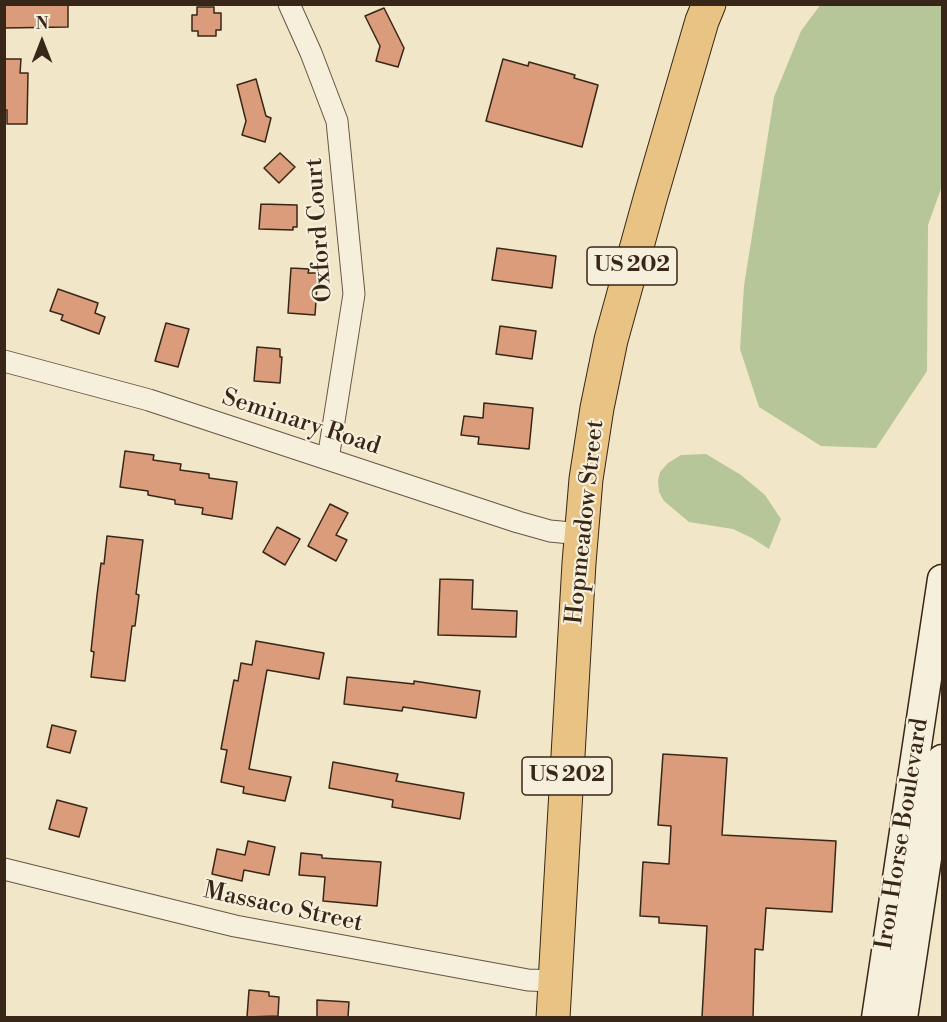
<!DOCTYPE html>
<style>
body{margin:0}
#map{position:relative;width:947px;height:1022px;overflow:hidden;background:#f1e6c7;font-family:"Libre Bodoni",serif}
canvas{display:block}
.frame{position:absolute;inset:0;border:6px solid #382618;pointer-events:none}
.north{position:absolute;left:12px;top:12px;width:60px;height:60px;-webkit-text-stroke:4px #f6efdb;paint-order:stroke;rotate:0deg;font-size:16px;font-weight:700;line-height:24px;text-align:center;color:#382618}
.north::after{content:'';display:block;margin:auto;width:21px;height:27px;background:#382618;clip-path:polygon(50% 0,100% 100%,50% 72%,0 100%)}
</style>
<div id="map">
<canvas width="947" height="1022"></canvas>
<div class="frame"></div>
<div class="north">N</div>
</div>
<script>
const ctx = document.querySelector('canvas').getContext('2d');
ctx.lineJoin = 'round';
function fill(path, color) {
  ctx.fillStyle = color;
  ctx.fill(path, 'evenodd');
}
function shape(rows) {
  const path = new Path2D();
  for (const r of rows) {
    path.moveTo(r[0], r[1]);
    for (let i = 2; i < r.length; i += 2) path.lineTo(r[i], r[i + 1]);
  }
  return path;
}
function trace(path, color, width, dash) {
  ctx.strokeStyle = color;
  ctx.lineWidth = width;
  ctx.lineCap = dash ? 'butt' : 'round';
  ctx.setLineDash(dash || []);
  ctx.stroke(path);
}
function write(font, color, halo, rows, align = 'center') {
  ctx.font = font + ' "Libre Bodoni",serif';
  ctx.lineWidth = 4.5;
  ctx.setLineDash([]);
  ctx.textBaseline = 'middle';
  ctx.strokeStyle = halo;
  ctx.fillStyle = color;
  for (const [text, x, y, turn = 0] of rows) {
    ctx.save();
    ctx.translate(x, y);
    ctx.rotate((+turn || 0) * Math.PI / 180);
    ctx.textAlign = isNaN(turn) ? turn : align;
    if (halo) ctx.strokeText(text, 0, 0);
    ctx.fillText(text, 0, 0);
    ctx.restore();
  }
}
fill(shape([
 [821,4,942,5,942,186,928,225,927,371,876,448,821,446,759,407,740,349,744,286,774,97,801,31],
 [706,454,741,475,765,495,781,519,769,549,752,538,733,529,689,522,664,501,659,492,658,480,660,472,668,463,681,455]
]), '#b7c698');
const building = shape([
 [4,4,68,5,68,27,4,28,4,4],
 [197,7,214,7,214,13,221,13,221,30,216,30,216,36,198,36,198,31,192,31,192,15,197,15,197,7],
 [384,8,404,48,398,67,376,61,380,46,365,16,384,8],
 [4,59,21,59,20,73,28,73,27,124,7,124,7,110,4,110,4,59],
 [503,59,528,66,529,62,575,75,574,78,598,85,582,147,486,121,503,59],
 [256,79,266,116,271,118,265,142,242,135,246,121,237,85,256,79],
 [280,153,295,167,279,183,264,168,280,153],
 [261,204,297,205,297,227,293,227,293,230,259,229,261,204],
 [497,248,556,256,552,288,492,280,497,248],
 [291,268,309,269,308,273,318,273,315,315,288,313,291,268],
 [58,289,98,303,95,313,105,317,99,334,61,320,63,315,50,311,58,289],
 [166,323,189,329,178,367,155,361,166,323],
 [500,326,536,331,532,359,496,354,500,326],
 [257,347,280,349,280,357,282,357,280,383,254,381,257,347],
 [484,403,533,408,529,449,478,444,479,437,461,435,464,416,483,418,484,403],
 [125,451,154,455,153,460,181,464,180,470,209,474,209,478,237,482,232,519,202,514,203,508,175,504,175,500,148,495,148,491,120,487,125,451],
 [330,504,348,513,336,535,347,540,336,561,308,546,330,504],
 [277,527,300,539,285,565,263,552,277,527],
 [107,536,143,540,136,594,139,595,135,626,132,626,125,681,91,677,94,652,91,651,97,595,101,563,104,564,107,536],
 [440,579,473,580,472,609,517,611,516,637,438,635,440,579],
 [256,641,324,653,319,679,267,670,249,769,291,777,285,801,243,793,244,787,221,782,227,750,221,749,234,680,238,681,241,663,252,665,256,641],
 [347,677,414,684,414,681,480,691,476,718,403,707,402,711,344,704,347,677],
 [52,725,76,731,70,753,47,747,52,725],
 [663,754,727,758,722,835,836,841,832,912,766,908,763,950,755,949,753,1017,702,1017,707,926,659,923,659,917,640,916,643,862,669,864,671,826,658,825,663,754],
 [333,762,398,774,396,781,464,793,460,819,392,807,393,800,329,788,333,762],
 [57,800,87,808,79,837,49,829,57,800],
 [248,841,275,847,269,875,244,870,242,881,212,874,217,849,245,855,248,841],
 [301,853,322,855,322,858,381,862,377,906,323,901,325,877,299,875,301,853],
 [249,990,269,992,269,996,279,997,278,1016,247,1017,249,990],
 [317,1000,349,1002,348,1017,317,1017,317,1000]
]);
fill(building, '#da9c7a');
trace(building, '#382618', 1.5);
const street = shape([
 [289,4,311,53,337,121,354,294,328,459],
 [4,361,149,400,518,522,550,531,581,534],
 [4,869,235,926,479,971,528,980,555,981]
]);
const secondary = shape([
 [876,1018,942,579],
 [903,1018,942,759]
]);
const highway = shape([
 [553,1018,579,563,586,479,597,408,611,340,650,199,702,21,709,4]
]);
trace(street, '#665644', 23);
trace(secondary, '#382618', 31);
trace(highway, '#382618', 35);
trace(street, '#f6efdb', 21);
trace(secondary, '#f6efdb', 28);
trace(highway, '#e8c384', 33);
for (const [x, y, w] of [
 [632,266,90],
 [567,776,90]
]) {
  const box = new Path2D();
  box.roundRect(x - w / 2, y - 19, w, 38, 4.5);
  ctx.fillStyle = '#f6efdb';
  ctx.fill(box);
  trace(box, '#382618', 1.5);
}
write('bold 22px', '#382618', null, [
 ["US 202",632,266],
 ["US 202",567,776]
]);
write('24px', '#382618', '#f6efdb', [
 ["Oxford Court",320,230,-94],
 ["Seminary Road",301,423,18],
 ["Hopmeadow Street",586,522,-84],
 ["Iron Horse Boulevard",903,834,-81],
 ["Massaco Street",283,908,12]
]);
</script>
